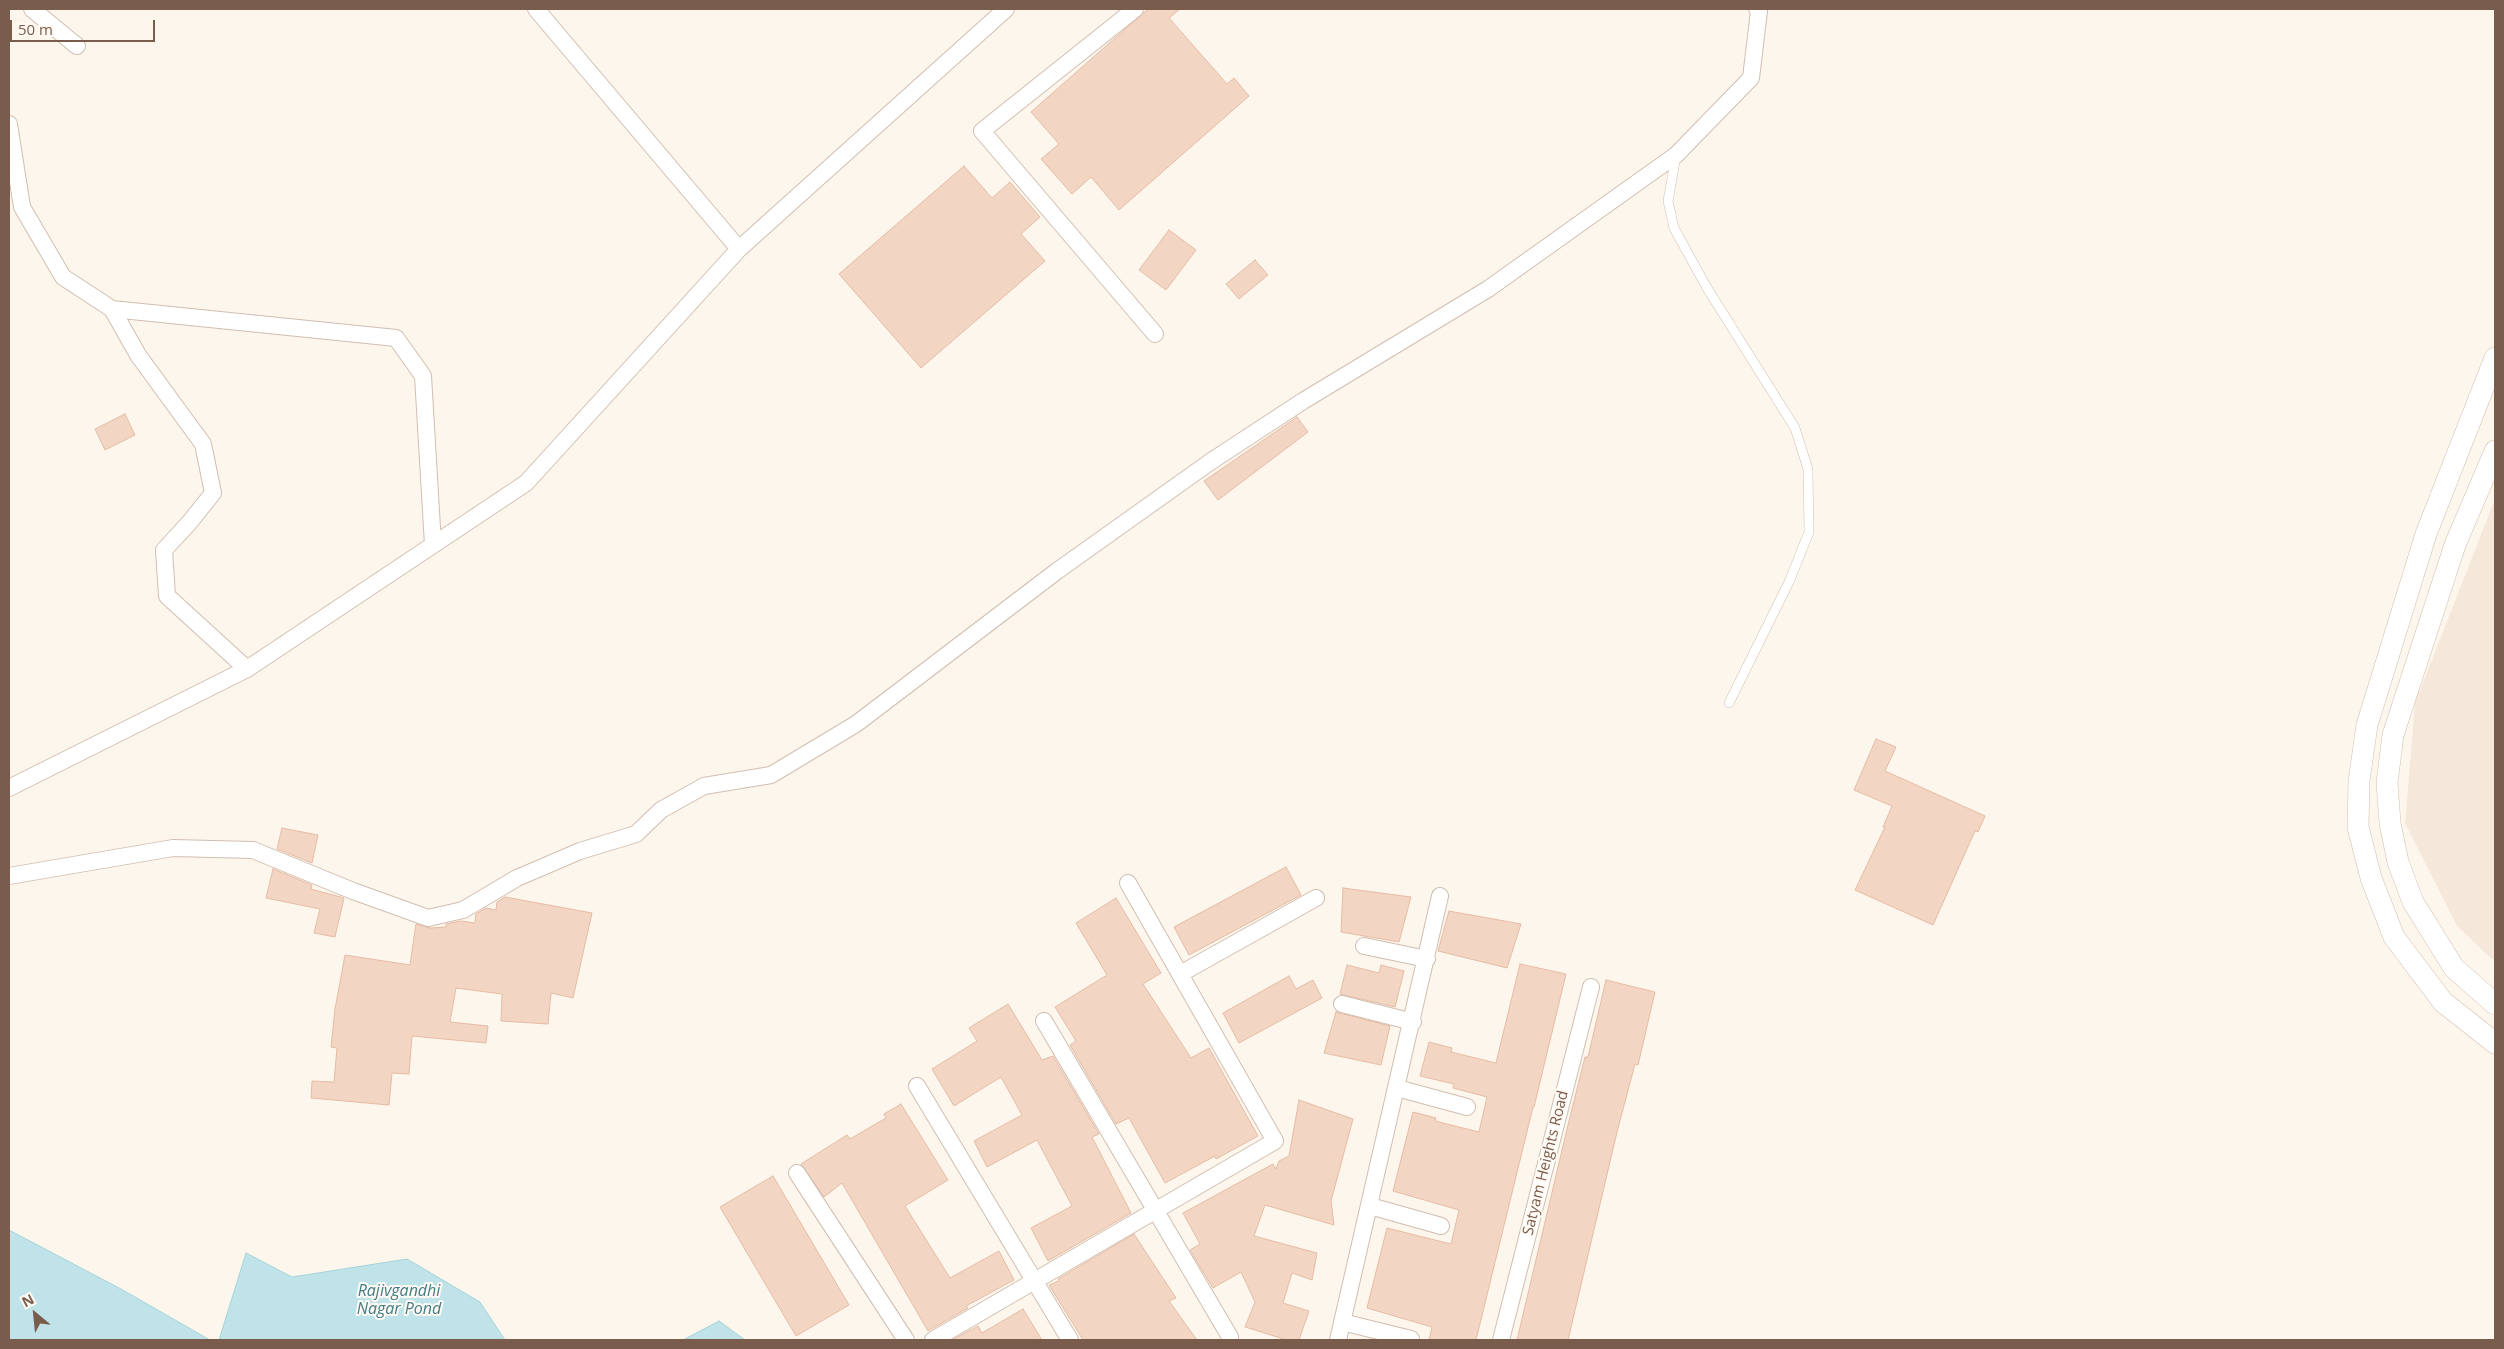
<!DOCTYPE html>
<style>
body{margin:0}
#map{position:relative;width:2504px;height:1349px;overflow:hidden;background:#fdf6ec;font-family:"Open Sans",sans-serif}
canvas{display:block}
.frame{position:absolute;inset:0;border:10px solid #7a5c4d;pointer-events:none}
.north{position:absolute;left:10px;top:1289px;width:50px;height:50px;-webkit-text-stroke:4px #fffaf3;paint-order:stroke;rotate:332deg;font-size:14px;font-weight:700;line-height:20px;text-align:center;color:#7a5c4d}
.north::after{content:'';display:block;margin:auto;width:18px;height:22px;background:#7a5c4d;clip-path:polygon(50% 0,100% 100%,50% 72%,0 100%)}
.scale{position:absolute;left:10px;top:20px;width:145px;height:22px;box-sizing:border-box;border:2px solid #7a5c4d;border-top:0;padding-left:6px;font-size:15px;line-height:18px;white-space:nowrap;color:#7a5c4d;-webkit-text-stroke:4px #fffaf3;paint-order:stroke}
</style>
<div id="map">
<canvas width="2504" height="1349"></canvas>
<div class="frame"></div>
<div class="north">N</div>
<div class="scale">50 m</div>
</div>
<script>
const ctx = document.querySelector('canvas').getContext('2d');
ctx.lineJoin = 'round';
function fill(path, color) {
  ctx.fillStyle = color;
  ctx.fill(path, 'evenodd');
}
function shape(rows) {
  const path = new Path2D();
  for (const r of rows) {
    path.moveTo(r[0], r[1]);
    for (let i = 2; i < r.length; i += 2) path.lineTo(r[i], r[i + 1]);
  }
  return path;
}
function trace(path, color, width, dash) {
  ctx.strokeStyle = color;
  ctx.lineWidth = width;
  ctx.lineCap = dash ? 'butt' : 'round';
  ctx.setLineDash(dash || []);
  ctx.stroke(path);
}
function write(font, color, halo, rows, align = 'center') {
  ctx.font = font + ' "Open Sans",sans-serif';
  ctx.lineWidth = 4;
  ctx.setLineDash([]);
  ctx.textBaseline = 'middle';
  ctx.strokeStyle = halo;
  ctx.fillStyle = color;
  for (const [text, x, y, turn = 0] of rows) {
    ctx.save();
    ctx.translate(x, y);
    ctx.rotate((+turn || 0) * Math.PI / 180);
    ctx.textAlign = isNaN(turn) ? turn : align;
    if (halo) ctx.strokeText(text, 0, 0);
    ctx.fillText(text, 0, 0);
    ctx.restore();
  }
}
fill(shape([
 [2495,499,2495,962,2457,926,2405,823,2415,703]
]), '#f5e8da');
const water = shape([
 [9,1230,121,1289,210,1340,9,1340,9,1230],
 [246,1253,292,1277,407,1259,480,1302,505,1340,219,1340,246,1253],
 [719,1321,745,1340,683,1340,719,1321]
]);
fill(water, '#bfe3e8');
trace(water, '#a5d3da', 1);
const building = shape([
 [1148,9,1180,9,1169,18,1227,84,1234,78,1249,96,1119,210,1091,177,1072,194,1041,159,1059,144,1031,112,1148,9],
 [964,166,992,198,1010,182,1040,217,1021,234,1045,261,921,368,839,274,964,166],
 [1169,230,1196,250,1166,290,1139,270,1169,230],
 [1255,260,1268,275,1239,299,1226,284,1255,260],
 [125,414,135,435,105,450,95,429,125,414],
 [1297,417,1308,432,1218,500,1204,481,1297,417],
 [1876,739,1896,747,1885,771,1985,816,1978,832,1975,831,1933,925,1855,890,1885,827,1883,827,1892,806,1854,790,1876,739],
 [282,828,318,835,312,863,277,849,282,828],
 [1286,867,1301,895,1189,955,1174,927,1286,867],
 [273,869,312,885,311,889,344,898,335,937,314,933,320,909,266,898,273,869],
 [1343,888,1411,897,1399,942,1341,932,1343,888],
 [505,897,592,913,573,998,551,993,548,1024,501,1021,502,994,456,988,450,1022,488,1026,486,1043,412,1036,409,1074,392,1073,389,1105,311,1098,312,1081,334,1082,337,1048,331,1047,335,1009,345,955,410,965,416,924,430,928,446,927,446,924,461,921,475,923,476,914,486,908,496,910,497,902,505,897],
 [1116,898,1161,973,1143,984,1191,1058,1209,1048,1258,1136,1216,1159,1215,1156,1165,1183,1129,1118,1116,1124,1070,1045,1076,1041,1055,1007,1107,975,1076,923,1116,898],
 [1449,911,1521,924,1507,968,1438,951,1449,911],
 [1520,964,1566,974,1534,1107,1533,1107,1476,1340,1429,1340,1432,1327,1367,1308,1387,1228,1451,1244,1459,1210,1393,1191,1413,1112,1436,1118,1435,1121,1479,1132,1487,1097,1453,1088,1454,1084,1420,1076,1429,1042,1452,1048,1451,1052,1496,1063,1520,964],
 [1347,965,1379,973,1381,965,1404,971,1395,1007,1340,994,1347,965],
 [1289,976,1296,989,1313,980,1322,998,1239,1043,1223,1013,1289,976],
 [1606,980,1655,992,1638,1065,1635,1064,1617,1132,1568,1340,1517,1340,1568,1125,1585,1057,1588,1057,1606,980],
 [1008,1004,1042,1060,1053,1056,1099,1134,1092,1137,1131,1213,1048,1261,1031,1228,1072,1206,1037,1140,987,1167,974,1141,1022,1115,1001,1077,954,1106,932,1069,977,1041,969,1028,1008,1004],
 [1336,1012,1390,1026,1381,1065,1324,1053,1336,1012],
 [1299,1100,1353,1119,1331,1201,1334,1225,1265,1205,1254,1236,1317,1253,1312,1280,1292,1273,1283,1303,1309,1311,1299,1340,1287,1340,1245,1327,1255,1302,1241,1272,1213,1288,1190,1250,1200,1244,1183,1213,1273,1164,1276,1169,1279,1161,1289,1156,1299,1100],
 [901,1104,948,1180,905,1206,950,1278,999,1251,1014,1280,966,1306,968,1308,928,1331,842,1183,824,1197,801,1164,847,1135,850,1139,886,1118,884,1114,901,1104],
 [773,1176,849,1305,796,1336,720,1207,773,1176],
 [1134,1234,1176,1298,1169,1301,1197,1340,1083,1340,1049,1285,1059,1281,1058,1279,1134,1234],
 [1023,1309,1042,1340,952,1340,978,1326,982,1333,1023,1309]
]);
fill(building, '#f3d5c3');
trace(building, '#e6bba3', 1);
const service = shape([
 [1676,155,1668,201,1674,228,1707,288,1795,428,1808,469,1809,532,1789,582,1729,703]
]);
const minor = shape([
 [32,9,77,46],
 [536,9,739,249],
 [1135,9,982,131,1155,334],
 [9,124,22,207,63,277,112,309,138,355,203,444,213,493,189,523,164,550,167,596,247,669],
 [112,309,396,338,423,376,433,545],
 [9,788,247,669,526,483,739,249,1006,9],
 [9,876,173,848,253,850,353,891,428,918,463,910,517,878,580,851,636,834,661,810,704,786,771,775,856,724,1057,571,1210,462,1303,401,1488,289,1676,155,1751,78,1759,11,1757,9],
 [1364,946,1427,959],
 [1180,974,1316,898],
 [1342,1004,1413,1022],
 [1044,1021,1230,1337],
 [917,1086,1070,1340],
 [1397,1088,1467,1107],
 [797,1173,906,1340],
 [1370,1206,1441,1226],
 [1342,1322,1411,1339],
 [933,1340,1275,1141,1128,883],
 [1338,1340,1440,896],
 [1501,1340,1591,987]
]);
const tertiary = shape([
 [2495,358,2426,534,2367,725,2359,781,2358,827,2371,878,2394,937,2443,1002,2495,1043],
 [2495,451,2455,545,2393,735,2387,783,2390,823,2398,862,2413,902,2454,968,2495,1004]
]);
trace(service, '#d1beb0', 10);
trace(minor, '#d1beb0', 18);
trace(tertiary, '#d1beb0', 22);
trace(service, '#fff', 9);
trace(minor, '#fff', 16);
trace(tertiary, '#fff', 21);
write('15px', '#7a5c4d', '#fffaf3', [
 ["Satyam Heights Road",1546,1163,-76]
]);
write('italic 16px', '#437c86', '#fffaf3', [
 ["Rajivgandhi",399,1291],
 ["Nagar Pond",399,1309]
]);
</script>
